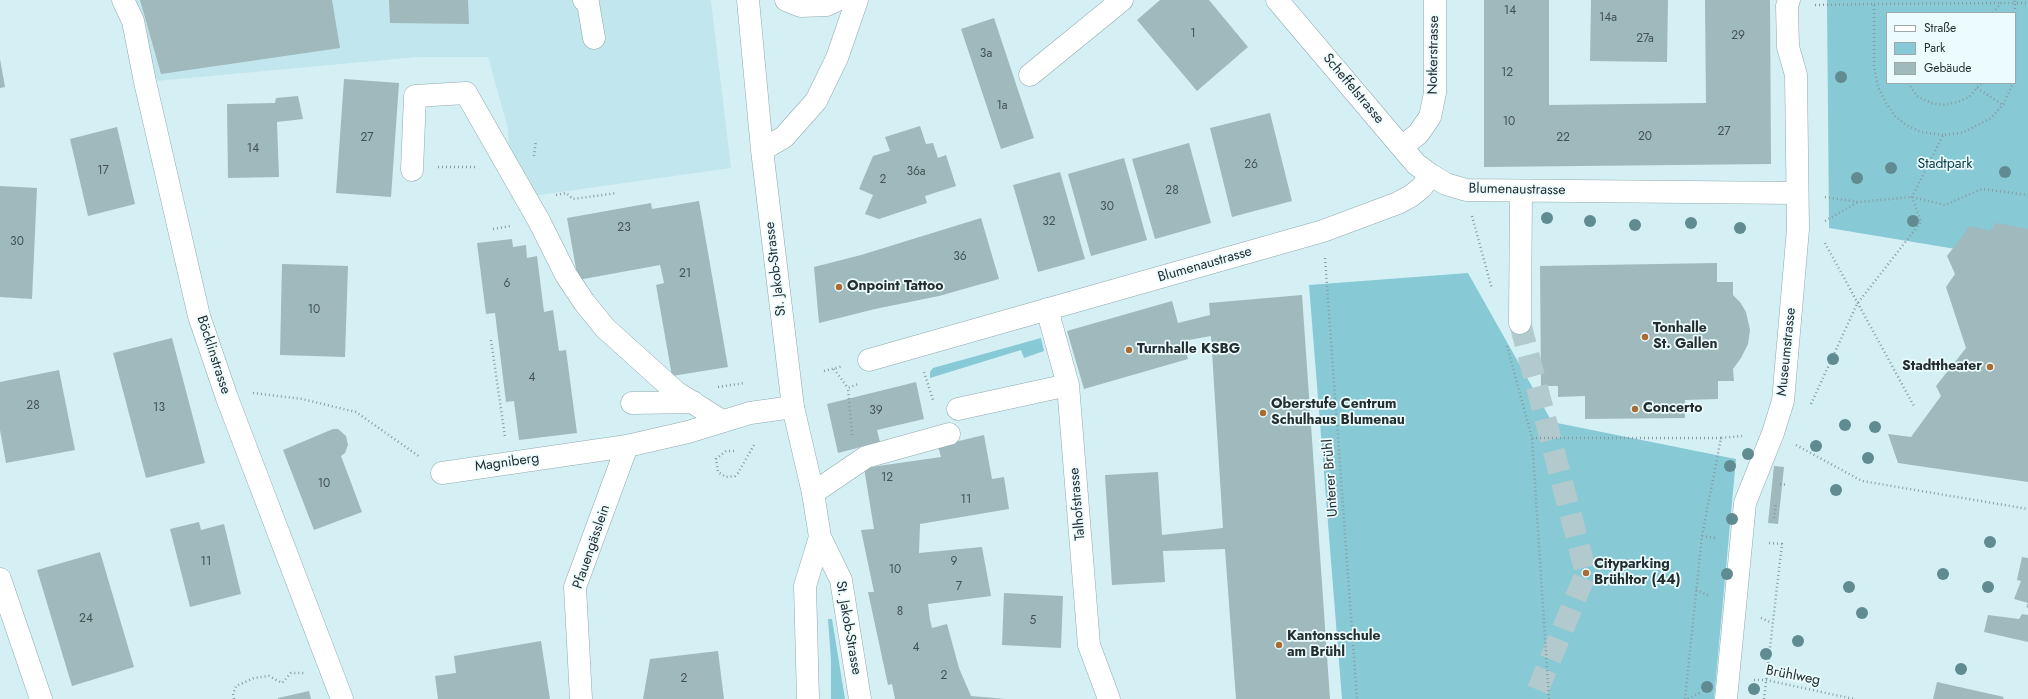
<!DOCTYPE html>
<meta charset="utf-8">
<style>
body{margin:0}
#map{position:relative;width:2028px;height:699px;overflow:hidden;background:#d5f0f5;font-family:Jost,sans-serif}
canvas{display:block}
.legend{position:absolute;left:1886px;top:12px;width:130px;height:72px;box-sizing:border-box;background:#ebfbfe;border:1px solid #9ba9ac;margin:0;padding:5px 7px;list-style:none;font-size:12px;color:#242e30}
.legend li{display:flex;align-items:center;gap:8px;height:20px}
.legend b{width:20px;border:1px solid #9ba9ac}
</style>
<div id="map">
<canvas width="2028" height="699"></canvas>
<ul class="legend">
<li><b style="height:5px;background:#fff"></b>Straße</li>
<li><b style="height:11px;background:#87c9d5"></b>Park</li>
<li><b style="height:11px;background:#9fb9bd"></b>Gebäude</li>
</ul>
</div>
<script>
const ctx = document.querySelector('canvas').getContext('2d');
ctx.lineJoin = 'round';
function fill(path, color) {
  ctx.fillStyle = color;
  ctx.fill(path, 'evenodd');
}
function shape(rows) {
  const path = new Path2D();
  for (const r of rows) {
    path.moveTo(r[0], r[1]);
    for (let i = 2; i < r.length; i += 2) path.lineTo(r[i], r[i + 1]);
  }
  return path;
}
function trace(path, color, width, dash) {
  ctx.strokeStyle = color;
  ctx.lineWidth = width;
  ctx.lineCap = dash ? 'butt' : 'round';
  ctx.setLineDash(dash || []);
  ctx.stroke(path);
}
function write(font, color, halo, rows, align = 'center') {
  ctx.font = font + ' Jost,sans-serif';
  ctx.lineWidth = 3.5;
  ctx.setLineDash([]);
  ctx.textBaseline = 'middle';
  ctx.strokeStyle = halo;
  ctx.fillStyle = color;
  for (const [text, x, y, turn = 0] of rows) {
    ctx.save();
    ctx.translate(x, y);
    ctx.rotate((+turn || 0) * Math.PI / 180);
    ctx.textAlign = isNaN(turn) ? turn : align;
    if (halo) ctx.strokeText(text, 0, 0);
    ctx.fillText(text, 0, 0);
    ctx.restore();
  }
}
fill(shape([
 [116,0,711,0,731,168,511,199,508,129,488,57,418,57,145,82]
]), '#c2e6ed');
fill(shape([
 [1827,0,2028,0,2028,261,1829,228],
 [1887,13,2015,13,2015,83,1887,83],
 [1468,273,1552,422,1736,459,1714,699,1342,699,1309,285],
 [1041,338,1044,351,1024,358,1021,350,930,378,930,372,933,368],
 [828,619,832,619,845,699,831,699,831,661]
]), '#87c9d5');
fill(shape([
 [140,0,332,0,340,48,161,74],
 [389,0,468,0,469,24,390,23],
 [1160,0,1209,0,1248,47,1197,91,1137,20],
 [1484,0,1549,0,1549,105,1706,103,1705,0,1770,0,1771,164,1484,167],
 [1591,0,1668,0,1667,62,1590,61],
 [994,18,1034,138,1001,149,961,29],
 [0,59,5,87,0,88],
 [344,79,399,83,391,197,336,193],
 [298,96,303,119,277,122,279,177,228,178,227,104,275,103,276,98],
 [1270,113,1292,201,1232,217,1210,128],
 [920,126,926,144,933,143,938,158,946,155,956,186,925,196,927,203,879,219,865,214,873,195,859,189,873,156,890,151,885,137],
 [117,127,135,204,88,216,70,139],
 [1189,143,1211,223,1155,239,1132,159],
 [1124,158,1147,240,1091,256,1068,174],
 [1060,172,1085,259,1038,272,1013,185],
 [0,186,37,188,32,299,0,297],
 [699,201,728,367,672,376,656,285,664,283,660,265,578,280,567,218,651,203,652,209],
 [981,218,999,279,939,296,875,309,819,323,814,267,861,255],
 [1996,223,2028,229,2028,482,1898,463,1888,434,1911,437,1941,396,1936,386,1966,348,1946,287,1955,274,1947,256,1970,226,1990,231],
 [512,239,513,247,526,245,527,258,537,256,544,312,553,310,559,351,566,350,577,433,519,440,514,401,506,402,495,313,486,314,477,243],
 [1717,263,1717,282,1733,282,1733,295,1740,302,1746,312,1750,330,1748,344,1741,358,1733,369,1734,381,1718,381,1718,399,1685,400,1685,418,1585,419,1585,396,1558,397,1558,386,1541,386,1540,266],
 [282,264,348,266,345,357,280,355],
 [1302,295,1330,699,1236,699,1225,549,1163,551,1165,582,1112,585,1105,475,1158,472,1162,535,1223,528,1211,336,1183,341,1188,359,1084,389,1067,331,1172,301,1178,323,1210,315,1209,303],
 [172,338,205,463,146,478,113,353],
 [59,370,75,450,6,463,0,430,0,382],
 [916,382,924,419,877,430,880,442,838,453,827,404],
 [333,429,338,429,346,436,348,445,345,453,341,456,362,512,314,530,283,450],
 [984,435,992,479,1004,477,1009,509,920,524,919,553,982,547,991,596,928,604,930,620,932,628,947,624,959,668,971,696,1006,699,895,699,892,684,888,685,868,592,874,592,861,530,874,529,864,468,941,457,938,446],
 [1774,466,1784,467,1778,524,1768,523],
 [199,522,201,530,224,524,241,594,190,607,170,529],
 [100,552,134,667,72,686,37,570],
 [2022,557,2028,558,2028,608,2026,607,2028,603,2014,599,2021,581,2017,580],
 [1004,593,1063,596,1061,648,1002,645],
 [2022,614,2028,615,2028,642,1984,632,1988,615,2019,619],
 [541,641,550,699,438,699,435,676,456,673,454,656],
 [718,651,724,699,643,699,650,659],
 [1937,682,2004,697,2003,699,1933,699],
 [309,691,311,699,278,699,278,698]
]), '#9fb9bd');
trace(shape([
 [1520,323,1586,573,1534,699]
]), '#b2c9ce', 22, [22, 11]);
const minor = shape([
 [123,0,133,21,145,82,199,316,227,398,342,699],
 [584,0,588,3,594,38],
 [1277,0,1416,164,1431,175,1446,184,1466,190,1797,193],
 [1030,75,1122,0],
 [1402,147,1418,134,1430,117,1435,93,1435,0],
 [412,170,415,96,466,93,539,221,566,275,584,302,605,328,676,392,722,421],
 [1047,309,1068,385,1089,645,1109,699],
 [1520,323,1521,191],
 [869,360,1323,231,1398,203,1411,196,1421,188,1431,175],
 [632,403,693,402],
 [958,409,1068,385],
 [442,473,627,446,688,432,750,413,793,407],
 [813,493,866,457,949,434],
 [0,579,41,699],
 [581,699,575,587,627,446],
 [1726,699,1745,503,1773,433,1783,401,1798,229,1796,75,1788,47,1787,6,1789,0]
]);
const major = shape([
 [748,0,762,150,793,407,813,493,820,537,841,580,860,699],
 [786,0,801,6,827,5,837,0],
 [762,150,784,137,816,101,837,58,857,0],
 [808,699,805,586,820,537]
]);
trace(minor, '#8fa9ad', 23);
trace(major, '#8fa9ad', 23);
trace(shape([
 [1874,4,2001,3],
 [1815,5,1874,4,1874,67,1878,87,1886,103,1895,116,1906,125,1921,132,1943,135],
 [1993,13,2001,3,2015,3,2015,0],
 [2015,77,2015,3,2028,3],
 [1908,83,1917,96,1931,103,1943,105,1958,102,1969,97,1981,83],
 [1977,88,2003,105],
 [534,156,536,140],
 [438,167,477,167],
 [556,195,566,193,573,199,617,193],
 [1825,197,1858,202,1912,197,1945,205,1982,189,2028,195],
 [1472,216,1492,289],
 [1825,221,1858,202],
 [493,229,511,226],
 [1825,243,1915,408],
 [1325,258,1357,699],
 [491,340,505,437],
 [1507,346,1532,438,1549,699],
 [834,369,848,388],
 [824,371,843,366],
 [924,372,933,400],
 [718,387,745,383],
 [253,393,302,399,356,412,420,457],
 [1811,404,1857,304,1921,222,1912,197,1943,135,1962,133,1991,118,2003,105,2013,83],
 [852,435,848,388,858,384],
 [1532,438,1721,438],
 [1796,445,1862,481,2028,509],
 [734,451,726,451,716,459,718,472,726,477,735,476,738,473,754,445],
 [1780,484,1788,485],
 [1774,518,1776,503],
 [1702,536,1716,538],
 [1696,590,1710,596],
 [1761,618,1772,623],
 [1754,680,1766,680,1854,699],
 [234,699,233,694,236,686,254,678,269,676,282,683,291,673,304,673],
 [1685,699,1702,536,1721,438,1742,436],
 [1688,699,1700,693],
 [1764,699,1782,544,1769,543]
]), '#889ca0', 2.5, [1, 3]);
trace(minor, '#fff', 22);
trace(major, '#fff', 22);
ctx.fillStyle = '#608b91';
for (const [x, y] of [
 [1841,77],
 [1891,168],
 [2005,172],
 [1857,178],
 [1547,218],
 [1590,221],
 [1913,221],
 [1691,223],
 [1635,225],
 [1740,228],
 [1833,359],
 [1845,425],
 [1875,427],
 [1816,446],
 [1748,454],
 [1868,458],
 [1730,466],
 [1836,490],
 [1732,519],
 [1990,542],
 [1727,574],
 [1943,574],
 [1849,587],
 [1988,587],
 [1862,613],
 [1798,641],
 [1766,654],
 [1961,669],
 [1707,687],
 [1754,689]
]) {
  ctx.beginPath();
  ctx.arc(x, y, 6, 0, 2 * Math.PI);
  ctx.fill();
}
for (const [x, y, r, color] of [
 [839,287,4,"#ab6c33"],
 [1645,337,4,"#ab6c33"],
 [1129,350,4,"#ab6c33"],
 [1990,367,4,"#ab6c33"],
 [1635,409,4,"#ab6c33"],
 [1263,413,4,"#ab6c33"],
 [1586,573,4,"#ab6c33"],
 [1279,645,4,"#ab6c33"]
]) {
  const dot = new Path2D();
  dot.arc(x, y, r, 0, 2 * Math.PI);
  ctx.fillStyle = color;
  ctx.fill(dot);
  trace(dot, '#ebfbfe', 1.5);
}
write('12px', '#435153', null, [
 ["14",1510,11],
 ["14a",1608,18],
 ["1",1193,34],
 ["29",1738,36],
 ["27a",1645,39],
 ["3a",986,54],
 ["12",1507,73],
 ["1a",1002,106],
 ["10",1509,122],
 ["27",1724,132],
 ["20",1645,137],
 ["27",367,138],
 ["22",1563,138],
 ["14",253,149],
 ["26",1251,165],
 ["17",103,171],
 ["36a",916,172],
 ["2",883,180],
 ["28",1172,191],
 ["30",1107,207],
 ["32",1049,222],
 ["23",624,228],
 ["30",17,242],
 ["36",960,257],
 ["21",685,274],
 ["6",507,284],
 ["10",314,310],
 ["4",532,378],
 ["28",33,406],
 ["13",159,408],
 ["39",876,411],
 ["12",887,478],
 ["10",324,484],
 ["11",966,500],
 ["11",206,562],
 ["9",954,562],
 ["10",895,570],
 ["7",959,587],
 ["8",900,612],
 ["24",86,619],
 ["5",1033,621],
 ["4",916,648],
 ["2",944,676],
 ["2",684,679]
]);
write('14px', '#242e30', '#ebfbfe', [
 ["Notkerstrasse",1434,55,-89],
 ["Scheffelstrasse",1353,89,50],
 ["Blumenaustrasse",1517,190,1],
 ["Blumenaustrasse",1205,265,-16],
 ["St. Jakob-Strasse",776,269,-97],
 ["Museumstrasse",1787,352,-84],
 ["Böcklinstrasse",213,355,72],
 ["Magniberg",507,463,-8],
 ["Unterer Brühl",1331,478,-94],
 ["Talhofstrasse",1078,504,-95],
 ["Pfauengässlein",592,547,-71],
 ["St. Jakob-Strasse",848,628,80],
 ["Brühlweg",1793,676,11]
]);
write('14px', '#003840', '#ebfbfe', [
 ["Stadtpark",1945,165]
]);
write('bold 14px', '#242e30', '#ebfbfe', [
 ["Onpoint Tattoo",847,287],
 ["Tonhalle",1653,329],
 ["St. Gallen",1653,345],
 ["Turnhalle KSBG",1137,350],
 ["Stadttheater",1982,367,"right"],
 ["Oberstufe Centrum",1271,405],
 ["Schulhaus Blumenau",1271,421],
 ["Concerto",1643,409],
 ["Cityparking",1594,565],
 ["Brühltor (44)",1594,581],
 ["Kantonsschule",1287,637],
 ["am Brühl",1287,653]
], 'left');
</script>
